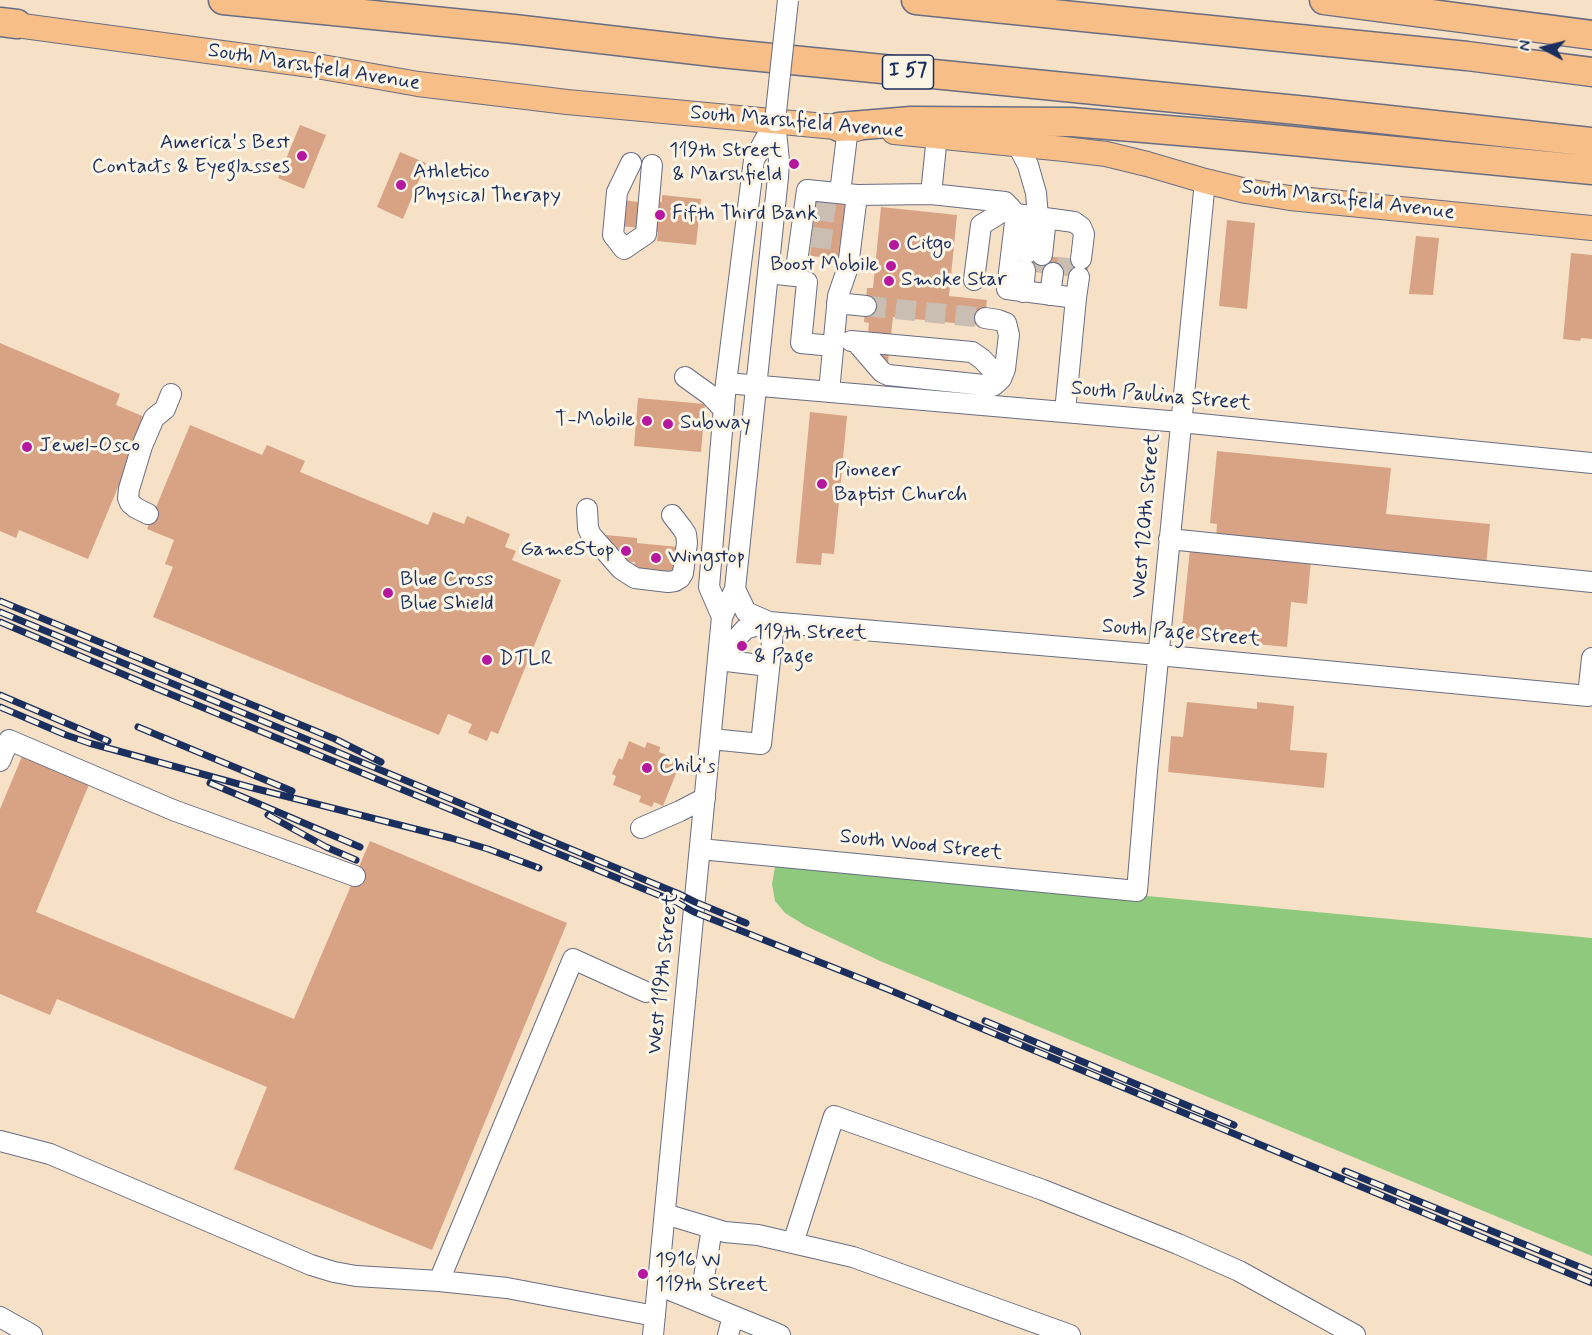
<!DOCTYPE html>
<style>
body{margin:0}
#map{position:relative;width:1592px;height:1335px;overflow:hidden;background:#f6e1c7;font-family:Mynerve,sans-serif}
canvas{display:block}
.north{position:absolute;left:1514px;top:18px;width:60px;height:60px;-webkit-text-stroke:4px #fcf5e5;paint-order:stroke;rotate:277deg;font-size:16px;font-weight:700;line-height:24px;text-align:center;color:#1b2f5e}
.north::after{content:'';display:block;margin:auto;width:21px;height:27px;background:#1b2f5e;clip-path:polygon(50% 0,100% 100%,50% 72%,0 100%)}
</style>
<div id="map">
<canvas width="1592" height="1335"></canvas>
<div class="north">N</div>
</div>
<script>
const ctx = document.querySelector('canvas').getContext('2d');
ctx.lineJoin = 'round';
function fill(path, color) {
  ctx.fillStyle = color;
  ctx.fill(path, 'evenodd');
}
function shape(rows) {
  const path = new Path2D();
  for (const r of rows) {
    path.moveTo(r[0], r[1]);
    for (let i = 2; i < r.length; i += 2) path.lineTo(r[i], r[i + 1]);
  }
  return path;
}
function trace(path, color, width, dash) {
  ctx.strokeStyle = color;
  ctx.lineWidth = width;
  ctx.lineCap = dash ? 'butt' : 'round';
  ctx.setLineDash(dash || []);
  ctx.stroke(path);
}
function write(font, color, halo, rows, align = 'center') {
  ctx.font = font + ' Mynerve,sans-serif';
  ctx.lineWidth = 6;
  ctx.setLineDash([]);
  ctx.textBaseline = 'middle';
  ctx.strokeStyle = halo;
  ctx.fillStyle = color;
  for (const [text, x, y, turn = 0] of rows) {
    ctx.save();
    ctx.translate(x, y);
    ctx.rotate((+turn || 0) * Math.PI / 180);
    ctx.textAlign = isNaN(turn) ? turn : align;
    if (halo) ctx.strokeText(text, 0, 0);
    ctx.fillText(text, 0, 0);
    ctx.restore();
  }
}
fill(shape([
 [776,861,1592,938,1592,1256,880,961,806,926,785,913,775,901,772,884]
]), '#8fc97d');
fill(shape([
 [300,125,326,135,304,189,278,178],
 [400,152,426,163,403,219,377,207],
 [662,195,701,199,696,245,657,241,658,232,652,231,652,229,620,226,623,200,655,204,655,201,662,202],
 [816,198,848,201,843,259,810,256],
 [881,207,957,215,949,296,987,300,984,326,893,317,888,362,865,359,869,323,864,322,867,288,873,288],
 [1227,220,1255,223,1247,309,1219,306],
 [1416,236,1439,238,1433,295,1409,294],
 [1571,253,1592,255,1592,339,1581,338,1580,341,1563,339],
 [1019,254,1089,260,1087,278,1017,270],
 [0,343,120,394,116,405,147,418,88,559,19,530,16,538,0,531],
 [638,398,705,404,701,452,634,446],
 [810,412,847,416,834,554,822,553,821,565,796,563],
 [190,425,262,455,267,445,305,461,300,472,428,525,433,512,464,524,467,516,510,534,505,547,516,551,512,560,561,580,498,734,491,731,487,741,468,733,472,724,448,714,439,735,153,617,173,567,165,564,174,540,147,529],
 [1217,451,1391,468,1386,514,1490,524,1486,566,1216,540,1217,524,1210,523],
 [606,535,637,538,637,543,678,547,676,573,634,569,635,562,620,561,605,548],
 [1190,549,1311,560,1307,604,1291,602,1287,647,1181,637],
 [1187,702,1257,709,1257,702,1294,706,1290,750,1327,753,1324,788,1168,772,1171,736,1183,737],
 [629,741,645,748,647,742,660,747,659,752,681,761,663,806,654,802,652,807,639,802,641,796,613,785,616,776,612,774,619,758,622,760],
 [23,754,90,782,36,912,294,1019,370,841,567,923,432,1250,234,1169,267,1087,57,999,50,1015,0,994,0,809]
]), '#d8a385');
trace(shape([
 [815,210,847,214],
 [812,237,844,241],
 [1040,272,1042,255],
 [1066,275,1068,258],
 [866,306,985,318]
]), '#cabdb2', 20, [20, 10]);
const minor = shape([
 [1017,144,1028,165,1036,193,1038,217],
 [631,163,617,192,613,235,624,249,646,234,652,165],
 [840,193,848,128],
 [931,194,937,136],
 [1016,214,1074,222,1081,227,1084,234,1081,259],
 [1027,253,1032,216],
 [1042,255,1046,218],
 [768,273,795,276,807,190,857,195,931,194,1005,202,1016,214,1007,289,1076,298,1065,412],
 [974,280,981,225,1010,207],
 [807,282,801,343,833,346],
 [1023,292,1025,270],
 [1050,295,1053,273],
 [1076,298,1079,277],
 [837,303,866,306],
 [851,341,972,352,982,359,1001,379],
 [856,342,882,372,888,375,993,386,1001,379,1005,369,1009,335,1006,323,998,320,985,318],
 [685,377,710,395,724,410],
 [726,383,1180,422,1592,463],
 [829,392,838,296,848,267,857,195],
 [587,509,588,528,591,535,621,569,635,578,668,582,675,581,680,578,683,573,687,543,686,534,682,528,672,515],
 [148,514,136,508,130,503,128,498,129,489,142,446,154,418,165,409,171,394],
 [1169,539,1592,582],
 [735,589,746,612,769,622,1158,655,1588,696,1592,658],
 [722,617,709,587,726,383,754,160,775,121],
 [718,660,745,629,769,622],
 [718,660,769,666],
 [711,739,761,744,774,623],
 [0,761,9,740,173,810,355,876],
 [641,828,680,811,705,798],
 [700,849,1137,891,1147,771,1205,181],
 [0,1141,50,1154,311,1265,334,1272,356,1276,439,1281,507,1288,655,1316],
 [665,1214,725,1232,758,1235,853,1257,1070,1335],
 [793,1243,834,1116,1043,1190,1178,1244,1239,1271,1355,1335],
 [439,1281,573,959,646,992],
 [658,1285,780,1335],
 [700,1302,712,1228],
 [0,1317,32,1335],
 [653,1335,722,617,735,589,778,177,779,161,775,121],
 [728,1335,733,1316]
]);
const major = shape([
 [0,23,311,65,418,84,567,102,857,129],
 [894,132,1064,149,1106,154,1147,164,1205,181,1246,191,1290,198,1592,228]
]);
const highway = shape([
 [223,0,514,29,721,53,1307,111,1592,142],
 [916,0,1467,56,1592,72],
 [1324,0,1592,35],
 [0,22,17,24],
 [839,127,911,121,1072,122,1251,137,1592,170]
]);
trace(minor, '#686d83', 22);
trace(major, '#686d83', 26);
trace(highway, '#686d83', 31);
trace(minor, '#fff', 20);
trace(major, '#f7be87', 24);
trace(highway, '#f7be87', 28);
const rail = shape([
 [0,601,335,739,381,762],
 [0,612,679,894,695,902,746,923],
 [0,622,153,687,678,903,694,912,887,989,1592,1283],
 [0,695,108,741],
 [0,707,66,735,89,743,253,788,451,838,488,849,539,868],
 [138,727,292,791],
 [210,783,360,847],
 [268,815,326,847,356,860],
 [985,1021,1234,1125],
 [1345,1171,1592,1272]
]);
trace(rail, '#1b2f5e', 7);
trace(rail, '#fcf5e5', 4.5, [14]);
const minorBridge = shape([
 [775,121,788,0]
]);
trace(minorBridge, '#686d83', 22, []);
trace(minorBridge, '#fff', 20);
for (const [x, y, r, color] of [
 [302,156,6,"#b5179e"],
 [794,164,6,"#b5179e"],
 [401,185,6,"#b5179e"],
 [660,215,6,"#b5179e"],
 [894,245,6,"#b5179e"],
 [891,266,6,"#b5179e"],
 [889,281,6,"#b5179e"],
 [647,421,6,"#b5179e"],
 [668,424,6,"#b5179e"],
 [27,447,6,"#b5179e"],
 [822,484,6,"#b5179e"],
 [626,551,6,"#b5179e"],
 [656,558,6,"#b5179e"],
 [388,593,6,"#b5179e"],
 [742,646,6,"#b5179e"],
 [487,660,6,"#b5179e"],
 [647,768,6,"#b5179e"],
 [643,1274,6,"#b5179e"]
]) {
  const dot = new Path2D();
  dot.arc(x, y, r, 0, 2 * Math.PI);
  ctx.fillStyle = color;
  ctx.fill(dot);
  trace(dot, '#fcf5e5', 2);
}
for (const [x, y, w] of [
 [908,72,51]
]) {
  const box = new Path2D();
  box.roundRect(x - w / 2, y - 17, w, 34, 4.5);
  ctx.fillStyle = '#fcf5e5';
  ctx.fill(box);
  trace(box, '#1b2f5e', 1.5);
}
write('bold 20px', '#1b2f5e', null, [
 ["I 57",908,72]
]);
write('21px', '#1b2f5e', '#fcf5e5', [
 ["South Marshfield Avenue",314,68,9],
 ["South Marshfield Avenue",797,123,5],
 ["South Marshfield Avenue",1348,201,7],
 ["South Paulina Street",1161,397,5],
 ["West 120th Street",1147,516,-85],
 ["South Page Street",1181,634,5],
 ["South Wood Street",921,846,6],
 ["West 119th Street",664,974,-84]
]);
write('21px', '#1b2f5e', '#fcf5e5', [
 ["America's Best",290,144,"right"],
 ["Contacts & Eyeglasses",290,168,"right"],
 ["119th Street",782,152,"right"],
 ["& Marshfield",782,176,"right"],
 ["Athletico",413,173],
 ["Physical Therapy",413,197],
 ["Fifth Third Bank",672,215],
 ["Citgo",906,245],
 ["Boost Mobile",879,266,"right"],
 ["Smoke Star",901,281],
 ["T-Mobile",635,421,"right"],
 ["Subway",680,424],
 ["Jewel-Osco",39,447],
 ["Pioneer",834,472],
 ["Baptist Church",834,496],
 ["GameStop",614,551,"right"],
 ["Wingstop",668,558],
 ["Blue Cross",400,581],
 ["Blue Shield",400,605],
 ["119th Street",754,634],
 ["& Page",754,658],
 ["DTLR",499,660],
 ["Chili's",659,768],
 ["1916 W",655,1262],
 ["119th Street",655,1286]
], 'left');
</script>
